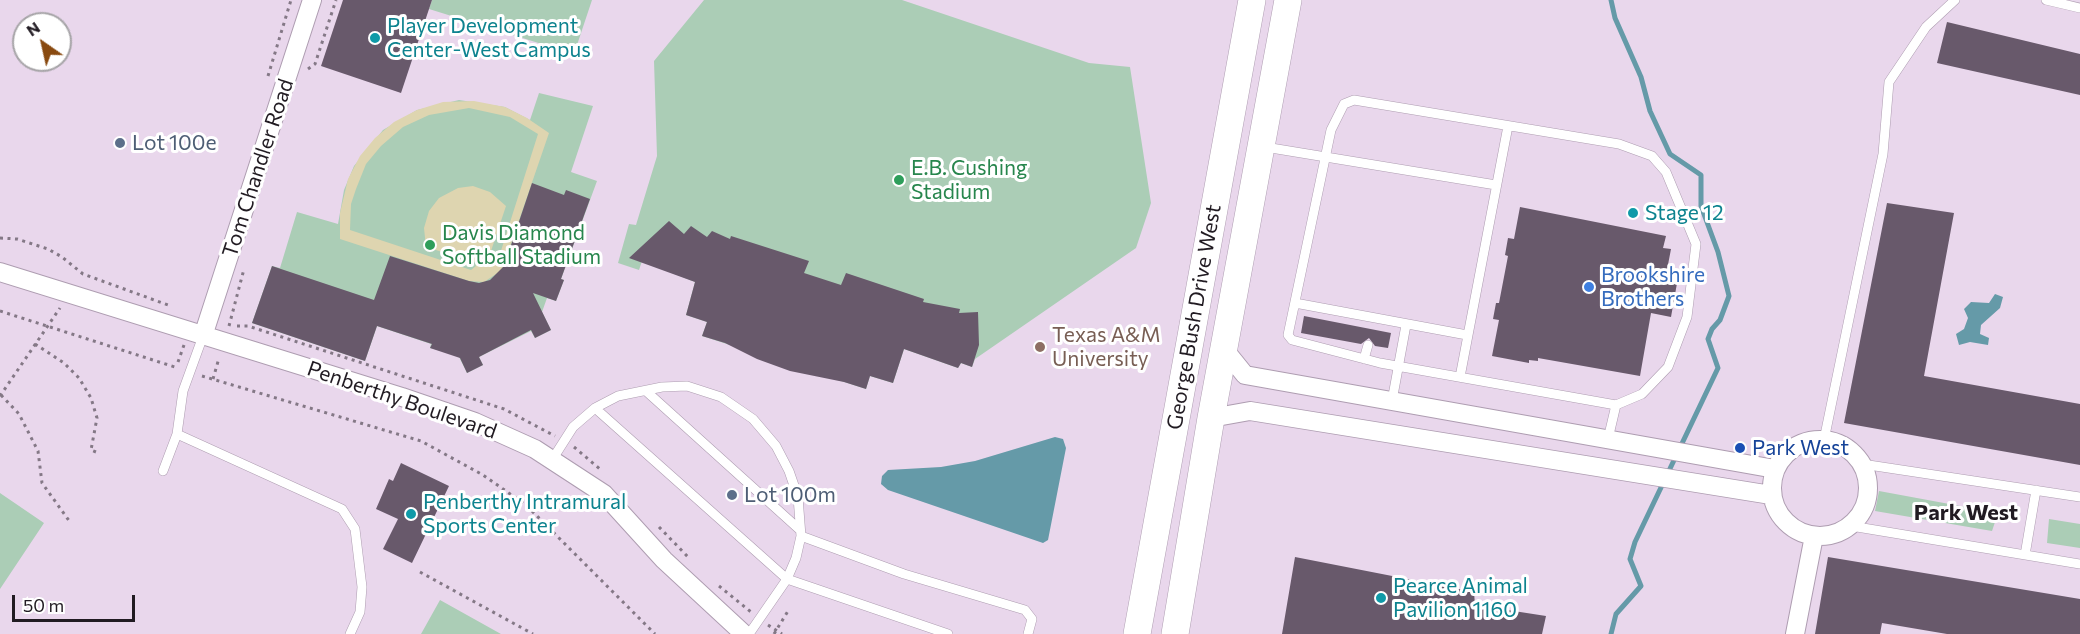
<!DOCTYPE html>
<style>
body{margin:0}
#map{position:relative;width:2080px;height:634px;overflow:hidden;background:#e9d7ec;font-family:Commissioner,sans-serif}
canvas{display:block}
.north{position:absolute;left:12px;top:12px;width:60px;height:60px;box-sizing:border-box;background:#fff;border:2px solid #a6a4a7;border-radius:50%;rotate:326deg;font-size:16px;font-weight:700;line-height:24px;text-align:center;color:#211b22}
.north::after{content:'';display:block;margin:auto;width:21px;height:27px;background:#894a10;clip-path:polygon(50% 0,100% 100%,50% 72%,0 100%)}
.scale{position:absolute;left:12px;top:595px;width:123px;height:27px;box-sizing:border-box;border:3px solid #211b22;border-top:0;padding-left:8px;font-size:18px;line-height:21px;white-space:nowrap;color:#211b22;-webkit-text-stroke:4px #fff;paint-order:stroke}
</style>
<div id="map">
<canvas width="2080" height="634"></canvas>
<div class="north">N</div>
<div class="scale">50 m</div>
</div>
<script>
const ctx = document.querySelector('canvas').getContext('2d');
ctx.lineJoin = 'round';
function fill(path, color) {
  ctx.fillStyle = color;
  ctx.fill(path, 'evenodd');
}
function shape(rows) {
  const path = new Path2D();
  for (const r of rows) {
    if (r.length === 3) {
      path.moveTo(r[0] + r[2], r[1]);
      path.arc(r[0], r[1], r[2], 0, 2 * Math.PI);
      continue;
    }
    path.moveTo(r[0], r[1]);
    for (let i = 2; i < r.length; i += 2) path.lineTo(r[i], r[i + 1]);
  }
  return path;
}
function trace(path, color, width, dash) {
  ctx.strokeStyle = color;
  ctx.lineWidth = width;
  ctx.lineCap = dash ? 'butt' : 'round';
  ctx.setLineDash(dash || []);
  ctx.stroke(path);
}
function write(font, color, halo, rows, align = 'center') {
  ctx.font = font + ' Commissioner,sans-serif';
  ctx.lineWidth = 6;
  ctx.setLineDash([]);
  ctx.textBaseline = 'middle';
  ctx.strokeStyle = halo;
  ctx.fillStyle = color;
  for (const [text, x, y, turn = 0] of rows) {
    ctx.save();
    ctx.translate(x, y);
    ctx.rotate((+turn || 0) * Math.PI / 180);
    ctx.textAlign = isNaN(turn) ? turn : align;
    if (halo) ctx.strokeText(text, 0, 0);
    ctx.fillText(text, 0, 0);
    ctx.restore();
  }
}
fill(shape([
 [432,0,592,0,574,54,429,9],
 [704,0,902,0,1089,63,1130,67,1151,203,1136,248,975,359,972,367,961,363,958,368,904,349,893,383,870,376,866,389,702,336,707,322,686,315,695,282,642,261,639,270,618,263,629,224,636,225,657,156,654,61],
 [539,93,593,106,571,172,597,181,561,279,564,280,556,301,547,298,542,312,551,330,535,338,531,331,479,357,483,365,467,373,458,355,430,348,431,344,377,326,365,361,252,323,272,266,280,268,297,212,338,224,344,190,354,166,383,130,417,110,459,100,505,107,530,120],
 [1879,491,1998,513,1992,531,1875,511],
 [0,493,44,523,0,589],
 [2049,519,2080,524,2080,548,2047,543],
 [440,600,501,634,421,634]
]), '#abcdb6');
fill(shape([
 [474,101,505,107,527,118,549,133,502,270,484,282,469,281,340,239,340,213,348,179,360,156,375,138,394,122,417,110,443,102],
 [469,108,510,117,538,134,499,257,492,258,490,254,506,206,490,192,473,186,458,188,439,198,429,211,424,228,426,247,475,262,476,266,471,270,350,230,351,204,356,189,366,164,381,146,403,127,429,115]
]), '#ded5b0');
fill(shape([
 [1995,294,2003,297,2000,308,1981,325,1980,334,1989,338,1988,345,1970,342,1959,345,1956,334,1964,329,1968,318,1964,309,1971,302,1989,303],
 [1055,437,1063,439,1066,448,1048,540,1043,543,888,490,881,484,882,476,888,470,941,467,975,461]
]), '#659aa8');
trace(shape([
 [1611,634,1616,614,1641,586,1630,559,1635,542,1718,368,1708,339,1712,329,1720,320,1729,296,1718,252,1701,206,1701,175,1670,154,1650,111,1641,77,1615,18,1611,0]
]), '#659aa8', 5);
fill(shape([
 [343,0,432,0,401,93,321,66],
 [1947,22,2080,54,2080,95,1937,63],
 [532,183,564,195,566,190,590,199,561,279,564,280,556,301,533,293,551,330,535,338,531,330,479,357,483,365,467,373,460,358,430,348,432,344,377,326,365,361,252,323,272,266,374,300,390,256,469,281,479,283,490,280,504,266],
 [1887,203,1954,213,1924,376,2080,404,2080,465,1844,423],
 [1520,207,1666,236,1663,248,1671,249,1667,270,1679,272,1671,317,1651,313,1640,376,1538,358,1538,361,1529,360,1529,363,1492,356,1499,320,1493,319,1496,303,1499,303,1508,256,1505,255,1508,238,1514,239],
 [669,221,684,234,691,226,707,237,712,231,730,239,731,236,809,261,804,273,841,285,846,273,924,299,923,302,960,309,959,313,978,312,979,345,972,367,961,363,958,368,904,349,893,383,870,376,866,389,844,382,790,371,757,359,725,343,702,336,707,322,686,315,695,282,629,258],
 [1304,316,1391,333,1388,348,1375,346,1369,338,1361,344,1301,333],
 [401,463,449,486,412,563,383,549,398,519,376,509,389,479,393,481],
 [1295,557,1474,592,1475,605,1546,616,1542,634,1282,634],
 [1828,557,2080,599,2080,634,1947,634,1882,623,1880,634,1815,634]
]), '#68596b');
const lane = shape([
 [2046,0,2080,8],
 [1265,147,1496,185],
 [1295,303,1467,335],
 [1364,359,1368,345],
 [1460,377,1508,126],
 [646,391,800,530],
 [1392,401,1406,325],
 [595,408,787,579,948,634],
 [177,434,342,509,355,529,362,587,360,612,350,634],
 [1608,439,1616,405,1642,394,1668,367,1687,317,1696,244,1666,172,1652,156,1619,144,1354,100,1344,104,1331,130,1288,335,1292,340,1380,363,1616,405],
 [1824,440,1883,154,1889,82,1926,27,1955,0],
 [552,460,573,427,595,408,618,396,662,387,687,386,721,397,753,419,776,446,789,471,798,497,801,536,796,558,787,579,749,634],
 [1862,464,2080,497],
 [163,471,177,434,183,391,203,336],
 [1851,526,2080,564],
 [801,536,904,574,1025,610,1032,619,1028,634],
 [2025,555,2036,490]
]);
const street = shape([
 [0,272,402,397,475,422,535,449,604,494,664,560,744,634],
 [203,336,312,0],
 [1224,349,1245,375,1775,469],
 [1211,418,1250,411,1771,495],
 [1820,488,48],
 [1795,634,1814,536]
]);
const secondary = shape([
 [1137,634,1252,0],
 [1175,634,1211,418,1288,0]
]);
trace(lane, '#ae9db1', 10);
trace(street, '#ae9db1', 20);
trace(secondary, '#ae9db1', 28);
trace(shape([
 [308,69,315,64,336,0],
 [268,76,291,0],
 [0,238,17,239,48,249,62,257,83,274,168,305],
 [0,311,178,368],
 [229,326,244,269],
 [237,326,248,326,504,409,555,436],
 [35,344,64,363,79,378,91,398,97,418,91,450,96,452],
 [178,362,184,345],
 [202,376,421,441,483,475,526,505,655,634],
 [213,379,219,358],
 [1,395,19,414,38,451,42,483,70,522],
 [0,396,60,308],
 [574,447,601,470],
 [659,527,690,559],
 [420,572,533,634],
 [719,586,751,612],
 [768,625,782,634],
 [774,634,788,611]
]), '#847886', 3, [3, 4.5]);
trace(lane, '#fff', 9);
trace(street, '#fff', 18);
trace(secondary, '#fff', 27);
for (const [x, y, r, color] of [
 [375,38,6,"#0f9aa8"],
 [120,143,6,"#5c6f8a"],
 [899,180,6,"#2e9e5b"],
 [1633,213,6,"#0f9aa8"],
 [430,245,6,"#2e9e5b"],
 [1589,287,6,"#3f7fe0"],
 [1040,347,6,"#8d6e63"],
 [1740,448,6,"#1a4fb4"],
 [732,495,6,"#5c6f8a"],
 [411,514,6,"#0f9aa8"],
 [1381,598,6,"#0f9aa8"]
]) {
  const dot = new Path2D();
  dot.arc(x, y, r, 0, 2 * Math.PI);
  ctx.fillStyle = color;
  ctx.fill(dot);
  trace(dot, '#fff', 2);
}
write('21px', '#0d838f', '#fff', [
 ["Player Development",387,26],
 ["Center-West Campus",387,50],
 ["Stage 12",1645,213],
 ["Penberthy Intramural",423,502],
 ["Sports Center",423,526],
 ["Pearce Animal",1393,586],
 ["Pavilion 1160",1393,610]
], 'left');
write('21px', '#4e5e75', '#fff', [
 ["Lot 100e",132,143],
 ["Lot 100m",744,495]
], 'left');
write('21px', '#211b22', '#fff', [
 ["Tom Chandler Road",258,168,-72],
 ["George Bush Drive West",1194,317,-80],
 ["Penberthy Boulevard",402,400,19]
]);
write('21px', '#27864d', '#fff', [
 ["E.B. Cushing",911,168],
 ["Stadium",911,192],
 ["Davis Diamond",442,233],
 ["Softball Stadium",442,257]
], 'left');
write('21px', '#366cbe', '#fff', [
 ["Brookshire",1601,275],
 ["Brothers",1601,299]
], 'left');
write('21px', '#785e54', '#fff', [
 ["Texas A&M",1052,335],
 ["University",1052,359]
], 'left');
write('21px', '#164399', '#fff', [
 ["Park West",1752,448]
], 'left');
write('bold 22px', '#211b22', '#fff', [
 ["Park West",1966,513]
]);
</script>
